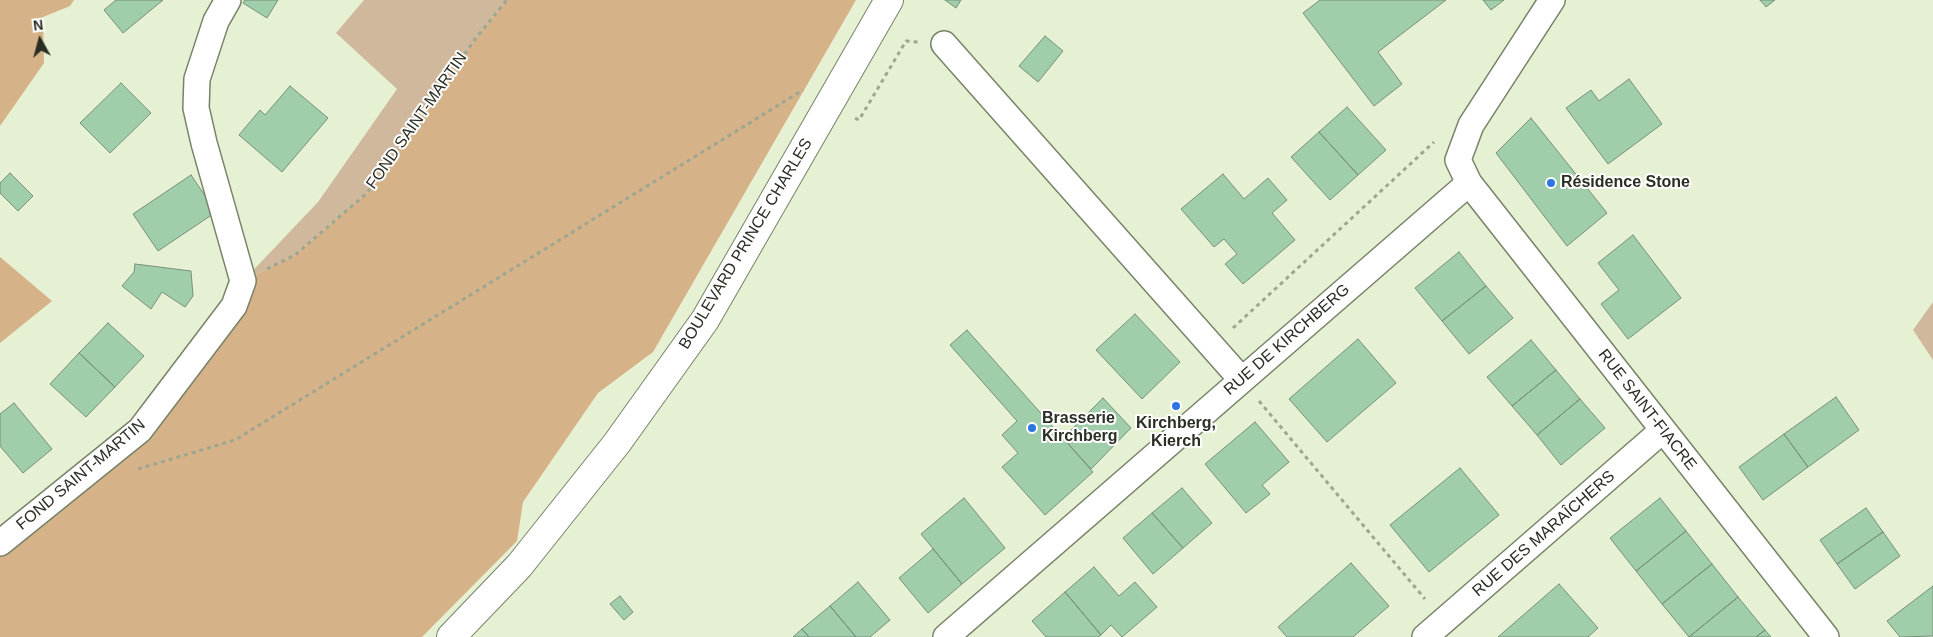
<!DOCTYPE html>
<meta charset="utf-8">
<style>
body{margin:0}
#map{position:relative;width:1933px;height:637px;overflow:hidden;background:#e6f1d4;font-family:Helvetica,sans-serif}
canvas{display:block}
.north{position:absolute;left:15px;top:15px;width:50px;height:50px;-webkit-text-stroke:4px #fff;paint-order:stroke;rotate:353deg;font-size:14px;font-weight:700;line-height:20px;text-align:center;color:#2a2e23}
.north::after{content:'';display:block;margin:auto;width:18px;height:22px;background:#2a2e23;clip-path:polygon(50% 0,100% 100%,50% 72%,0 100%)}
</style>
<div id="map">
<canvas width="1933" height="637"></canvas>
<div class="north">N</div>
</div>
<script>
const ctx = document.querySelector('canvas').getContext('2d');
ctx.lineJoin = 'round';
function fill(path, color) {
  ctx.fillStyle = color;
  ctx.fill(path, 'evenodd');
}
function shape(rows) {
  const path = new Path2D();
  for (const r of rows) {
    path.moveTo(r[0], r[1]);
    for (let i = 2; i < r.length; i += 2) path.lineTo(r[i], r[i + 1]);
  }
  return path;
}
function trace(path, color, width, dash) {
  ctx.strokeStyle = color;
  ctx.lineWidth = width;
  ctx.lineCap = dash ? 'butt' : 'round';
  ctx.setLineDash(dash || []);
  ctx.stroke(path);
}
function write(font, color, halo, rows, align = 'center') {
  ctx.font = font + ' Helvetica,sans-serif';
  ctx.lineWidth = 4;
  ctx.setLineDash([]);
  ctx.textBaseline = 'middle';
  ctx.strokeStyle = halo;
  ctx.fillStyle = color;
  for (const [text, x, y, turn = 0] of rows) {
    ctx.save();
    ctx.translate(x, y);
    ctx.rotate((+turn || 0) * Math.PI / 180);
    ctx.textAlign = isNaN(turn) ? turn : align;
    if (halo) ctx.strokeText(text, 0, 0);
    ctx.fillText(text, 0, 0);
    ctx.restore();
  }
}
fill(shape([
 [364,0,507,0,476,38,367,193,295,255,243,281,318,202,397,89,336,33],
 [1933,302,1933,360,1913,330]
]), '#d0b89d');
fill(shape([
 [0,0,74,0,70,6,43,17,44,63,0,126],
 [507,0,856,0,653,352,598,393,523,502,517,541,422,637,0,637,0,543,140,430,243,281,295,255,367,193,476,38],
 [0,257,52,301,0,343]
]), '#d6b288');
const building = shape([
 [116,0,163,0,123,33,104,10,116,0],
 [245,0,278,0,267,18,243,3,245,0],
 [945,0,961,0,956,8,945,0],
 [1320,0,1446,0,1378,52,1402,84,1374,106,1303,13,1320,0],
 [1483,0,1504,0,1491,10,1483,0],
 [1760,0,1775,0,1766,7,1760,0],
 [1045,36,1063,51,1038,82,1019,66,1045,36],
 [1629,79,1662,124,1608,164,1566,108,1591,90,1599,101,1629,79],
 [121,83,151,113,110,153,80,123,121,83],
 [290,86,328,118,282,172,239,135,260,110,265,115,290,86],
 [1347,107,1386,150,1358,175,1319,132,1347,107],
 [1531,118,1607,213,1567,246,1496,153,1531,118],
 [1319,132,1358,175,1330,200,1291,157,1319,132],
 [10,173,33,196,18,211,0,193,0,183,10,173],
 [1223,174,1244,199,1268,178,1287,200,1272,213,1295,240,1243,284,1225,264,1237,254,1224,239,1214,247,1181,209,1223,174],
 [191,175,216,212,158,251,133,214,191,175],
 [1633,235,1681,298,1628,339,1601,304,1619,290,1598,263,1633,235],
 [1459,252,1486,286,1442,321,1415,288,1459,252],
 [135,264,191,271,193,296,185,307,162,292,151,309,122,286,134,272,135,264],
 [1486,286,1513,318,1469,354,1442,321,1486,286],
 [1135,314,1180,362,1142,399,1096,350,1135,314],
 [108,323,144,356,115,387,79,353,108,323],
 [967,330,1093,472,1045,515,1002,467,1018,453,1002,435,1017,421,950,345,967,330],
 [1358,339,1396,383,1327,442,1289,399,1358,339],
 [1531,340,1556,370,1512,406,1487,377,1531,340],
 [79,353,115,387,86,417,50,384,79,353],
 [1556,370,1580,399,1537,435,1512,406,1556,370],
 [1836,397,1859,430,1808,467,1784,434,1836,397],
 [1103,398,1131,428,1091,469,1063,438,1103,398],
 [1580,399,1605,428,1561,465,1537,435,1580,399],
 [14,403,52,449,23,473,0,446,0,414,14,403],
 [1255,422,1289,462,1262,485,1270,494,1246,513,1205,464,1255,422],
 [1784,434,1808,467,1763,500,1739,467,1784,434],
 [1460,468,1499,515,1429,572,1390,525,1460,468],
 [1182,488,1212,523,1183,548,1152,513,1182,488],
 [964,498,1005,548,962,584,921,534,964,498],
 [1660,498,1686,531,1636,571,1610,538,1660,498],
 [1866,508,1883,532,1837,564,1820,540,1866,508],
 [1152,513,1183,548,1153,574,1123,538,1152,513],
 [1686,531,1712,564,1662,604,1636,571,1686,531],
 [1883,532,1900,556,1855,589,1837,564,1883,532],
 [933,549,962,584,928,613,899,578,933,549],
 [1351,563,1389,606,1353,637,1287,637,1278,627,1351,563],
 [1712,564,1738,597,1689,637,1662,604,1712,564],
 [1094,567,1119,596,1135,582,1157,607,1122,637,1111,625,1101,635,1065,592,1094,567],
 [858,582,890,620,870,637,856,637,830,606,858,582],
 [1559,584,1598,628,1588,637,1498,637,1559,584],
 [1933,586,1933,636,1900,637,1887,621,1933,586],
 [1065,592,1101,635,1098,637,1046,637,1032,621,1065,592],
 [620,596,633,612,624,620,610,604,620,596],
 [1738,597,1765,630,1756,637,1689,637,1738,597],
 [830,606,856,637,809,637,802,629,830,606],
 [802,629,809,637,793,637,802,629],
 [1765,630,1771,637,1756,637,1765,630]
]);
fill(building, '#a0ceaa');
trace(building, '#768e7b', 1);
const minor = shape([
 [1552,0,1471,125,1458,160,1469,183,1826,637],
 [944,44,1241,379],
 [0,543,140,430,234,306,243,281,204,143,196,108,197,79,216,21,228,0],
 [946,637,1469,183],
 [1425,637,1663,430]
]);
const secondary = shape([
 [451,637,519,566,617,443,705,320,889,0]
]);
trace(minor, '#788268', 28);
trace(secondary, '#788268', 30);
trace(shape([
 [855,118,859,120,906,41,918,42],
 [267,269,295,255,367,193,476,38,507,0],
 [1233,328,1434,142],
 [1259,401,1425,599],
 [138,469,235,440,803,90]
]), '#9da690', 3, [4, 4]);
trace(minor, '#fff', 25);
trace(secondary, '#fff', 28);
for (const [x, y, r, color] of [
 [1551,183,5,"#2e75e1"],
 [1176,406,5,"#2e75e1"],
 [1032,428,5,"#2e75e1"]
]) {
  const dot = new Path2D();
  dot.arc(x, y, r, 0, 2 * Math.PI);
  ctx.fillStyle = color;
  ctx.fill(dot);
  trace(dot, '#fff', 2);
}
write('16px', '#2a2e23', '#fff', [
 ["FOND SAINT-MARTIN",417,121,-55],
 ["BOULEVARD PRINCE CHARLES",746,244,-59],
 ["RUE DE KIRCHBERG",1287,340,-41],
 ["RUE SAINT-FIACRE",1647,410,52],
 ["FOND SAINT-MARTIN",81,475,-40],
 ["RUE DES MARAÎCHERS",1544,534,-41]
]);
write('bold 16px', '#2a2e23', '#fff', [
 ["Résidence Stone",1561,183],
 ["Brasserie",1042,419],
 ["Kirchberg",1042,437],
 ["Kirchberg,",1176,424,"center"],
 ["Kierch",1176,442,"center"]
], 'left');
</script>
